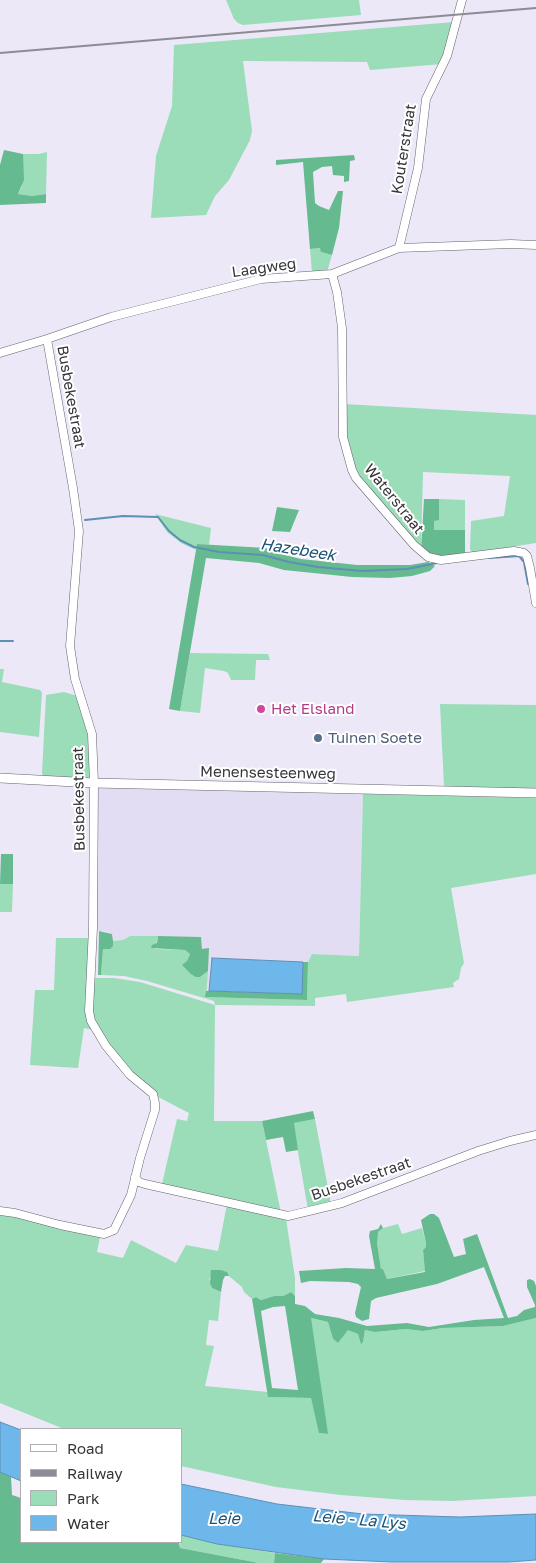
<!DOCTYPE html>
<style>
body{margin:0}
#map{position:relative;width:536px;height:1563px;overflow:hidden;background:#ece8f7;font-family:"Golos Text",sans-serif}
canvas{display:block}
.legend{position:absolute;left:20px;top:1428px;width:162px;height:115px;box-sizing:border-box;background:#fff;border:1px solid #afaeb0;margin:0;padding:6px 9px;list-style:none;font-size:15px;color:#36353a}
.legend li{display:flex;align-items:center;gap:10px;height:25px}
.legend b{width:25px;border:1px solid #afaeb0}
</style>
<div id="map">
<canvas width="536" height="1563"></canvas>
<ul class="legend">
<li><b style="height:6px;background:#fff"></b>Road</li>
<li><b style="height:6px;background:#8d8b95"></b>Railway</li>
<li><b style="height:14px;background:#9addb8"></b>Park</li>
<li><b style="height:14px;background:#6db7ea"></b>Water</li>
</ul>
</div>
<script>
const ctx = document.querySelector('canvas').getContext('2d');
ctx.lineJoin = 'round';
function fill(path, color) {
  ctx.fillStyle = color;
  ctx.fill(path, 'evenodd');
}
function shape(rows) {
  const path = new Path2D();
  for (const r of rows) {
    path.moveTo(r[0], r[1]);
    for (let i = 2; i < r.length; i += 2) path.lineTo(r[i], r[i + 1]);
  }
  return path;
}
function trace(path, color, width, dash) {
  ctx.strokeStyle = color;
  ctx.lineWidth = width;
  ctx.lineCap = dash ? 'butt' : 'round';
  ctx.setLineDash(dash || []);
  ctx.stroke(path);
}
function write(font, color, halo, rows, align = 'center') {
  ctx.font = font + ' "Golos Text",sans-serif';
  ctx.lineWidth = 4;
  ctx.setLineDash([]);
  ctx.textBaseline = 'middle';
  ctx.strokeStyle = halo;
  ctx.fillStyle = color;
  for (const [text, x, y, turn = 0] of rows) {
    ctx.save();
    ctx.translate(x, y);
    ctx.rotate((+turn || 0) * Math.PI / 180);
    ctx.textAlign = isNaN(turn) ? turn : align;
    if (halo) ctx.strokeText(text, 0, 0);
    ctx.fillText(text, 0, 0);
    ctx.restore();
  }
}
fill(shape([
 [97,787,363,794,359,956,312,954,308,962,212,958,209,991,206,991,209,949,202,949,201,937,130,936,123,940,113,941,112,934,105,931,95,931]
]), '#e3ddf3');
fill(shape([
 [226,0,359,0,361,15,243,25,238,23,234,19],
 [454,22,442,64,370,70,367,62,243,61,252,131,250,140,229,180,215,196,206,215,151,218,156,156,172,106,174,45],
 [47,152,46,194,32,196,18,194,22,186,23,154,39,154],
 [321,248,321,252,332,255,327,272,312,273,310,249],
 [344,404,536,415,536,543,472,553,470,549,471,521,504,516,510,476,423,472,421,550,385,510,354,470,346,438],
 [439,499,465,500,465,530,434,530,434,520,439,520],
 [155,514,211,528,209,545,198,544,196,550,181,543,167,532],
 [190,653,268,654,270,660,256,660,255,680,231,680,228,673,224,671,205,668,200,713,180,711],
 [0,669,4,669,2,682,40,690,42,693,39,737,0,732],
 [64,692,77,696,89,737,91,773,88,779,43,776,42,773,46,695],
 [440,704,536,705,536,790,444,787],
 [363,794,536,798,536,874,451,888,464,963,461,968,459,979,453,983,454,987,347,1002,346,994,315,998,315,1006,215,1005,214,1121,262,1121,281,1213,162,1184,177,1119,187,1121,189,1113,160,1098,142,1083,126,1067,100,1033,92,1015,93,978,114,978,140,982,215,1005,214,1001,147,981,124,976,101,975,103,949,113,946,113,941,123,940,130,936,158,936,155,949,185,950,190,954,187,961,200,977,208,971,206,997,307,1000,308,962,312,954,359,956],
 [0,884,13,884,12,912,0,912],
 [56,938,91,938,93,1030,84,1028,78,1068,30,1065,35,990,54,990],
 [315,1119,331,1204,308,1210,293,1123],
 [227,1204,286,1219,295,1278,295,1296,291,1292,283,1296,274,1296,261,1300,256,1297,252,1299,244,1292,242,1287,229,1276,225,1271,209,1278,212,1288,221,1292,218,1321,209,1320,206,1345,214,1346,205,1386,268,1392,268,1397,311,1398,320,1433,327,1434,310,1318,328,1322,333,1339,338,1343,348,1329,358,1334,361,1343,363,1342,365,1330,375,1332,406,1329,423,1331,443,1328,503,1326,536,1318,536,1496,453,1501,405,1500,341,1495,276,1487,181,1466,181,1429,64,1429,0,1403,0,1214,12,1214,100,1237,97,1252,123,1258,131,1240,176,1263,186,1245,218,1251],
 [398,1224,402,1234,422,1228,426,1243,426,1247,423,1250,425,1271,387,1279,383,1269,381,1269,376,1237,378,1232,383,1228],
 [181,1535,217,1544,275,1553,274,1563,259,1563,180,1548]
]), '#9addb8');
fill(shape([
 [4,150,23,154,24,180,18,194,32,196,46,194,46,203,0,205,0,165],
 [354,155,355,160,350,161,349,181,344,182,344,176,333,175,332,166,322,167,313,172,315,203,319,206,329,210,338,191,343,191,339,228,332,255,321,252,320,248,310,249,303,162,276,165,276,160],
 [424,499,439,499,439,520,434,521,434,530,465,530,465,555,436,558,421,550],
 [277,507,299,510,290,532,272,531],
 [197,544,266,548,281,554,301,559,357,565,410,565,428,562,435,566,430,571,412,576,390,578,352,577,284,570,259,563,206,558,180,711,169,709],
 [1,854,13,854,13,884,0,884],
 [99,931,112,934,113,941,113,946,110,949,103,949,101,975,98,975],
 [158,936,201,937,202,949,209,948,208,971,200,977,196,977,191,974,182,965,187,961,190,954,185,950,151,948,152,945,157,943],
 [303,962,308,962,307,1000,205,997,206,991,209,991,301,994],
 [313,1111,315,1119,294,1123,298,1150,286,1152,283,1137,266,1140,262,1121],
 [430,1214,434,1214,439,1218,454,1257,466,1254,463,1239,477,1234,508,1318,517,1316,524,1310,535,1307,535,1305,527,1287,527,1280,530,1279,534,1281,536,1286,536,1318,503,1326,443,1328,423,1331,406,1329,375,1332,365,1330,363,1342,361,1344,358,1334,348,1330,338,1343,333,1339,328,1322,311,1318,328,1434,319,1433,311,1398,268,1397,252,1299,256,1297,261,1300,274,1296,283,1296,291,1292,295,1296,295,1304,305,1306,315,1314,339,1318,367,1326,407,1323,429,1327,474,1320,504,1318,484,1267,437,1284,376,1298,371,1301,369,1319,362,1321,356,1317,355,1313,361,1287,358,1284,349,1282,310,1281,301,1283,299,1271,346,1268,375,1269,369,1236,370,1231,378,1229,381,1224,383,1228,378,1232,377,1243,381,1269,383,1269,387,1279,425,1272,423,1250,426,1247,426,1243,421,1220],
 [285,1306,298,1390,272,1388,261,1311,273,1307],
 [211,1270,221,1270,227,1272,229,1276,225,1276,223,1280,221,1292,212,1288,210,1283],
 [0,1472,11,1477,12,1495,21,1498,21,1542,179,1542,180,1548,259,1563,0,1563],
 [275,1553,324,1559,321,1563,274,1563]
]), '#66ba8f');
const water = shape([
 [212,958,303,962,302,994,209,991,212,958],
 [0,1422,21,1430,21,1481,0,1472,0,1422],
 [181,1484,277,1504,363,1514,460,1517,536,1514,536,1560,508,1562,392,1562,324,1559,217,1544,181,1535,181,1484]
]);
fill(water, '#6db7ea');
trace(water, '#5c90b5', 1);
trace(shape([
 [85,520,123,516,158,517,169,531,180,540,194,547,219,552,263,555,289,562,318,567,362,571,407,569,437,563],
 [489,558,519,556,524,562,528,584],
 [0,641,13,641]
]), '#5c90b5', 2);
const minor = shape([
 [399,248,418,168,426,99,447,56,462,0],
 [332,274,337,292,342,328,343,437,352,470,356,478,414,545,428,557,441,560,514,551,524,553,527,556,530,568,536,603],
 [0,353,47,339,111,317,261,279,332,274,399,248,511,244,536,245],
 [135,1177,139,1182,145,1184,288,1216,342,1203,478,1151,510,1141,536,1135],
 [0,1211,15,1213,60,1225,104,1234,114,1230,131,1195,140,1158,155,1110,155,1103,153,1094,130,1075,106,1046,91,1021,89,1011,93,928,94,783,92,734,75,679,70,646,79,531,73,488,47,339]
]);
const tertiary = shape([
 [0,778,94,783,536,793]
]);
trace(minor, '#65626e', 9);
trace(tertiary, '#65626e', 10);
trace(minor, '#fff', 8);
trace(tertiary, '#fff', 9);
trace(shape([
 [0,53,536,8]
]), '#8d8b95', 2);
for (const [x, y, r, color] of [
 [261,709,5,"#d1479c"],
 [318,738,5,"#5c6f8a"]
]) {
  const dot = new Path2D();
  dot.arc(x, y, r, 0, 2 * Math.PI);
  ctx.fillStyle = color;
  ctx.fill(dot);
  trace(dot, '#fff', 2);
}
write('15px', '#36353a', '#fff', [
 ["Kouterstraat",404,149,-81],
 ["Laagweg",264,268,-8],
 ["Busbekestraat",71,397,80],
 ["Waterstraat",394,499,51],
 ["Menensesteenweg",268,773,1],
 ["Busbekestraat",79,799,-91],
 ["Busbekestraat",361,1179,-19]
]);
write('15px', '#b23c85', '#fff', [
 ["Het Elsland",271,709]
], 'left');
write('15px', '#4e5e75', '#fff', [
 ["Tuinen Soete",328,738]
], 'left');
write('italic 16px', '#1a5174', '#fff', [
 ["Hazebeek",298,550,9],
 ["Leie",224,1519],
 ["Leie - La Lys",359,1520,5]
]);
</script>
